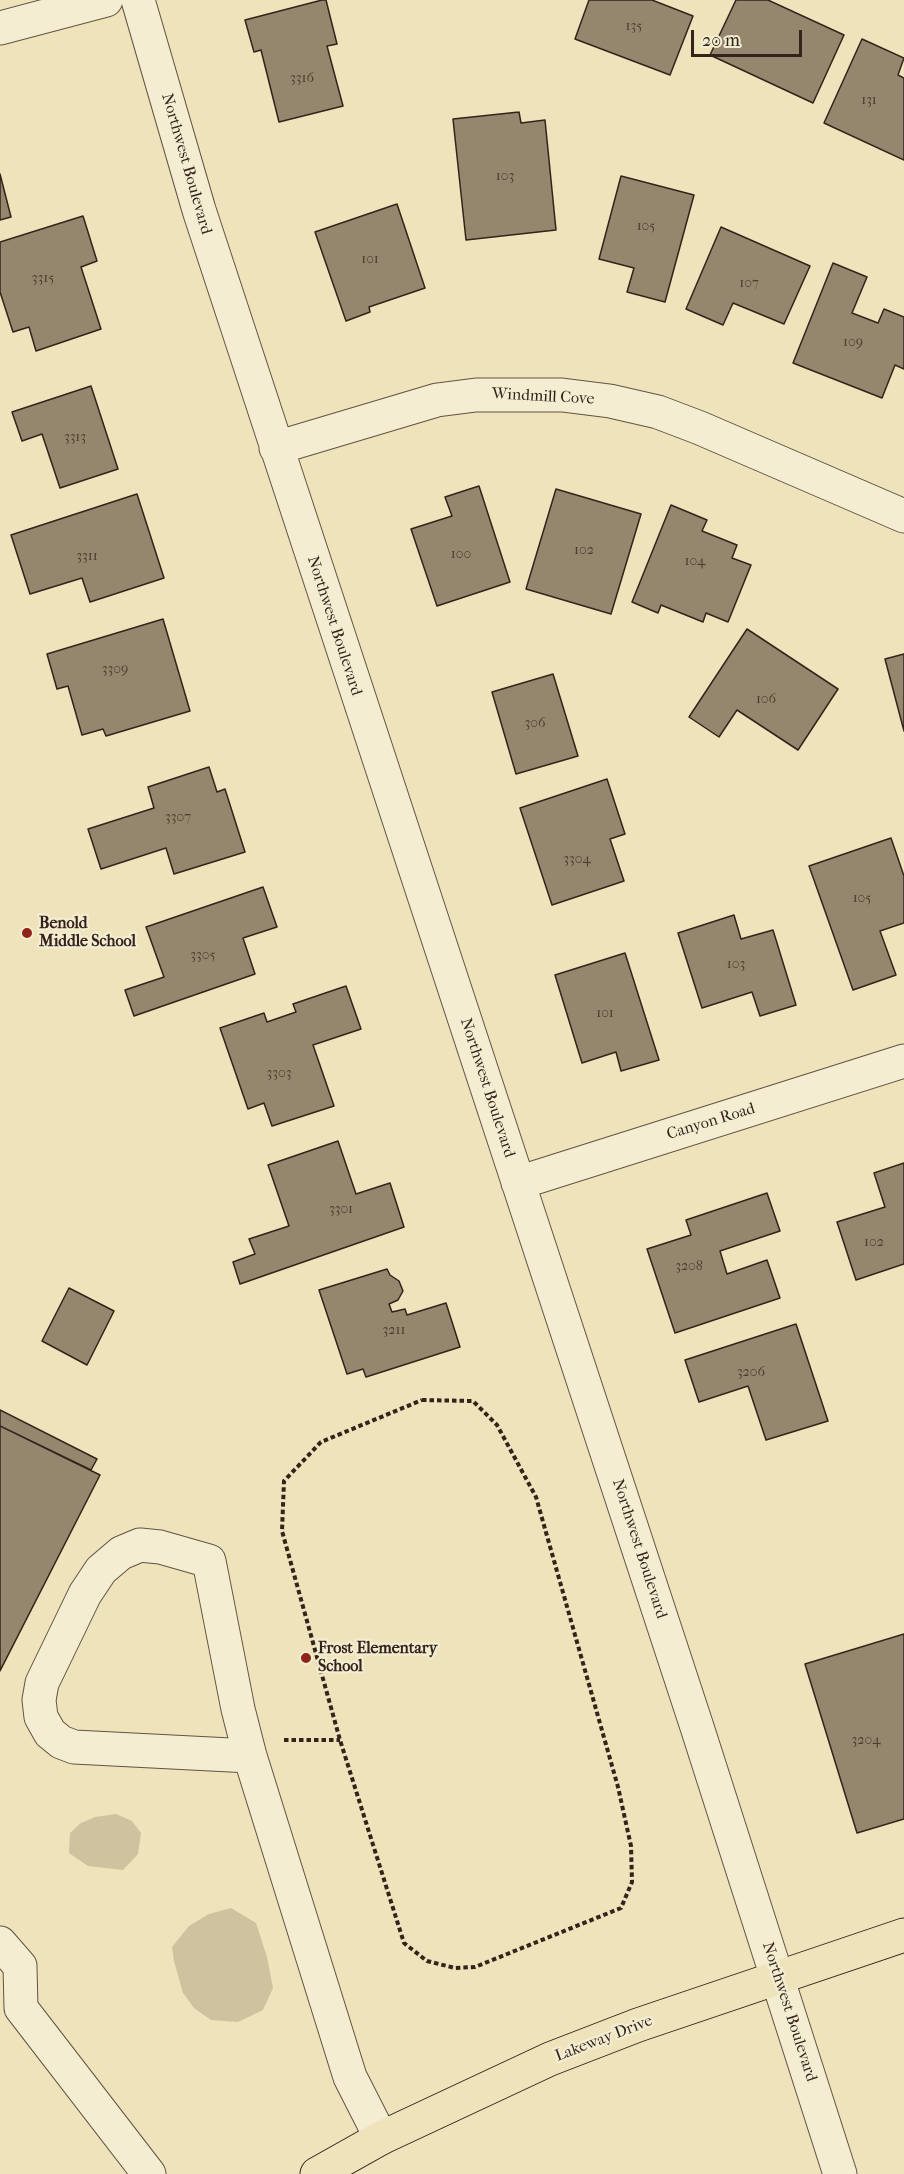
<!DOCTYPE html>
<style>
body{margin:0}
#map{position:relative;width:904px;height:2174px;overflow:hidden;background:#eee3ba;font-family:"IM FELL French Canon",serif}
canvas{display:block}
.scale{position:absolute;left:691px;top:30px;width:111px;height:27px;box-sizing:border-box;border:3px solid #33231b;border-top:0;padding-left:8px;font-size:18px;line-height:21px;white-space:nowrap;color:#33231b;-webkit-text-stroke:4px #f4edd2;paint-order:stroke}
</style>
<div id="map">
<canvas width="904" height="2174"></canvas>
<div class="scale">20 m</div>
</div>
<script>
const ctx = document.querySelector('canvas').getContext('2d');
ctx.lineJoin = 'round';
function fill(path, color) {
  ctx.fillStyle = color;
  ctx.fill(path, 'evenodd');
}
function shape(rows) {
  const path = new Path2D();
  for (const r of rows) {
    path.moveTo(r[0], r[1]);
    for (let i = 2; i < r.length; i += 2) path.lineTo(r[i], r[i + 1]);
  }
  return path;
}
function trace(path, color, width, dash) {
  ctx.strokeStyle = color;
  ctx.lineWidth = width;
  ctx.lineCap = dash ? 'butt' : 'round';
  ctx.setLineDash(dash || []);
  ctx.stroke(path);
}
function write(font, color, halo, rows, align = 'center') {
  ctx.font = font + ' "IM FELL French Canon",serif';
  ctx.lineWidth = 4.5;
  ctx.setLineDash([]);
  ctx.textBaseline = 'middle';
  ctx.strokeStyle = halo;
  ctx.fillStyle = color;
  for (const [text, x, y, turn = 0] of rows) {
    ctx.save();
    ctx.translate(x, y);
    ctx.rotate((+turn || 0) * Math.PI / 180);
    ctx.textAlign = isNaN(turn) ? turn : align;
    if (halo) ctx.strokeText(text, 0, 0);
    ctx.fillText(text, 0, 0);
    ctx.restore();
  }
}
fill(shape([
 [116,1814,132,1821,141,1833,138,1854,123,1870,88,1866,69,1853,70,1833,81,1823,95,1817],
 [231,1908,256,1923,267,1957,273,1988,263,2010,238,2022,211,2020,194,2008,183,1993,174,1961,172,1947,189,1926,209,1914]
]), '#cec29f');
const building = shape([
 [322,0,326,0,337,44,327,46,343,106,279,122,261,50,254,52,245,20,322,0],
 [589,0,652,0,693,16,670,75,575,39,589,0],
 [736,0,768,0,844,35,813,103,710,55,736,0],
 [862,39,904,58,898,75,904,78,904,160,824,123,862,39],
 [519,112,521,123,545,120,556,230,466,240,453,119,519,112],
 [0,174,11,217,0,220,0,174],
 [621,176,694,195,665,302,627,292,634,268,599,259,621,176],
 [397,204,425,288,369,307,370,312,346,321,315,232,397,204],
 [83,216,97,261,81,267,101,329,36,351,29,327,13,332,0,292,0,242,83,216],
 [721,227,810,266,784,324,733,303,723,325,686,309,721,227],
 [833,263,867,277,852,313,878,323,884,309,904,317,904,369,895,365,882,398,793,363,833,263],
 [91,386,118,469,60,488,42,434,22,441,12,412,91,386],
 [479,486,510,582,437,606,411,529,452,516,445,497,479,486],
 [556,489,641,514,611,614,526,589,556,489],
 [137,494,164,578,90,602,82,578,30,594,11,535,137,494],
 [671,505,707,520,702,531,737,545,732,558,751,565,728,622,706,613,703,622,661,605,658,613,632,602,671,505],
 [163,619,190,711,106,736,103,729,82,735,68,686,57,689,47,654,163,619],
 [747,629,838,689,798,750,737,710,719,737,689,717,747,629],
 [904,654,904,731,885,659,904,654],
 [553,674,578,756,516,774,492,692,553,674],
 [209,767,217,792,225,789,245,852,174,874,166,848,101,869,88,829,154,808,148,787,209,767],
 [607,779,625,834,610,839,624,881,552,905,520,808,607,779],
 [891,838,904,876,904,923,880,931,896,975,853,990,809,866,891,838],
 [263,887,277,927,243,938,255,974,134,1016,125,990,164,977,146,927,263,887],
 [734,915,741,939,773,930,796,1005,760,1016,752,992,702,1008,678,933,734,915],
 [625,953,659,1060,621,1071,616,1052,582,1063,555,975,625,953],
 [346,986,361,1029,313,1045,334,1106,272,1126,264,1103,248,1109,220,1028,264,1013,267,1022,296,1012,293,1004,346,986],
 [338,1141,356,1194,390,1183,404,1227,240,1284,233,1262,255,1254,249,1239,289,1226,268,1165,338,1141],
 [904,1163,904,1264,856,1280,837,1222,885,1207,874,1173,904,1163],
 [767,1193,780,1231,720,1251,727,1274,767,1260,780,1298,675,1333,647,1249,691,1235,686,1220,767,1193],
 [387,1269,390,1275,399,1281,403,1291,398,1300,389,1304,392,1312,405,1309,407,1315,446,1303,460,1347,366,1377,363,1369,347,1374,319,1290,387,1269],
 [69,1288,114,1311,87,1365,42,1341,69,1288],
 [796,1324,828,1421,766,1440,748,1386,699,1402,685,1360,796,1324],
 [0,1410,97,1459,91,1470,0,1426,0,1410],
 [0,1426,100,1475,0,1671,0,1426],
 [904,1634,904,1819,857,1833,805,1664,904,1634]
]);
fill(building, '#94876e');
trace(building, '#33231b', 1.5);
const minor = shape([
 [138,0,199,210,697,1727,840,2174],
 [0,28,106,0],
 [276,448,437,400,476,395,562,395,610,401,658,412,700,428,904,516],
 [518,1183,904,1061],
 [250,1756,74,1747,61,1742,50,1733,41,1717,39,1700,42,1683,85,1594,101,1570,121,1553,140,1545,160,1547,209,1561,238,1709,250,1756,350,2077,381,2138],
 [0,1943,20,1966,21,2008,149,2174]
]);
const major = shape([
 [317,2174,381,2138,550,2059,638,2025,904,1935]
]);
trace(minor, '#625343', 35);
trace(major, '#33231b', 35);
trace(shape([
 [422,1400,473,1401,497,1425,536,1497,618,1787,631,1846,632,1882,621,1908,475,1967,455,1968,427,1961,404,1943,340,1740,282,1531,284,1481,321,1442,422,1400],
 [284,1740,340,1740]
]), '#33231b', 4, [4.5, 3]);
trace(minor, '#f4edd2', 33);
trace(major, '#eee3ba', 33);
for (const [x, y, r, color] of [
 [27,933,6,"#8f2418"],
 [306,1658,6,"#8f2418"]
]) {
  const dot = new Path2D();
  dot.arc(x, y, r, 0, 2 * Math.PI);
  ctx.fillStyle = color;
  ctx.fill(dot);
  trace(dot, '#f4edd2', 2);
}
write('14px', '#4b3c30', null, [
 ["135",634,27],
 ["3316",302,79],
 ["131",869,101],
 ["103",505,177],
 ["105",646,227],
 ["101",370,260],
 ["3315",43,279],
 ["107",749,284],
 ["109",853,343],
 ["3313",75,438],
 ["102",584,551],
 ["100",461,555],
 ["3311",87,557],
 ["104",695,562],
 ["3309",115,670],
 ["106",766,700],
 ["306",535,724],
 ["3307",178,818],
 ["3304",577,860],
 ["105",862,899],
 ["3305",203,956],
 ["103",736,965],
 ["101",605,1014],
 ["3303",279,1074],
 ["3301",341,1210],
 ["102",874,1243],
 ["3208",689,1267],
 ["3211",394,1331],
 ["3206",751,1373],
 ["3204",866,1741]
]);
write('16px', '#33231b', '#f4edd2', [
 ["Northwest Boulevard",186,164,74],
 ["Windmill Cove",543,397,3],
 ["Northwest Boulevard",334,626,72],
 ["Northwest Boulevard",487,1088,72],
 ["Canyon Road",711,1122,-17],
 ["Northwest Boulevard",639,1549,72],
 ["Northwest Boulevard",789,2012,72],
 ["Lakeway Drive",604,2039,-21]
]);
write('bold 16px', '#33231b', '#f4edd2', [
 ["Benold",39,924],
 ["Middle School",39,942],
 ["Frost Elementary",318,1649],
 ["School",318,1667]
], 'left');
</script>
